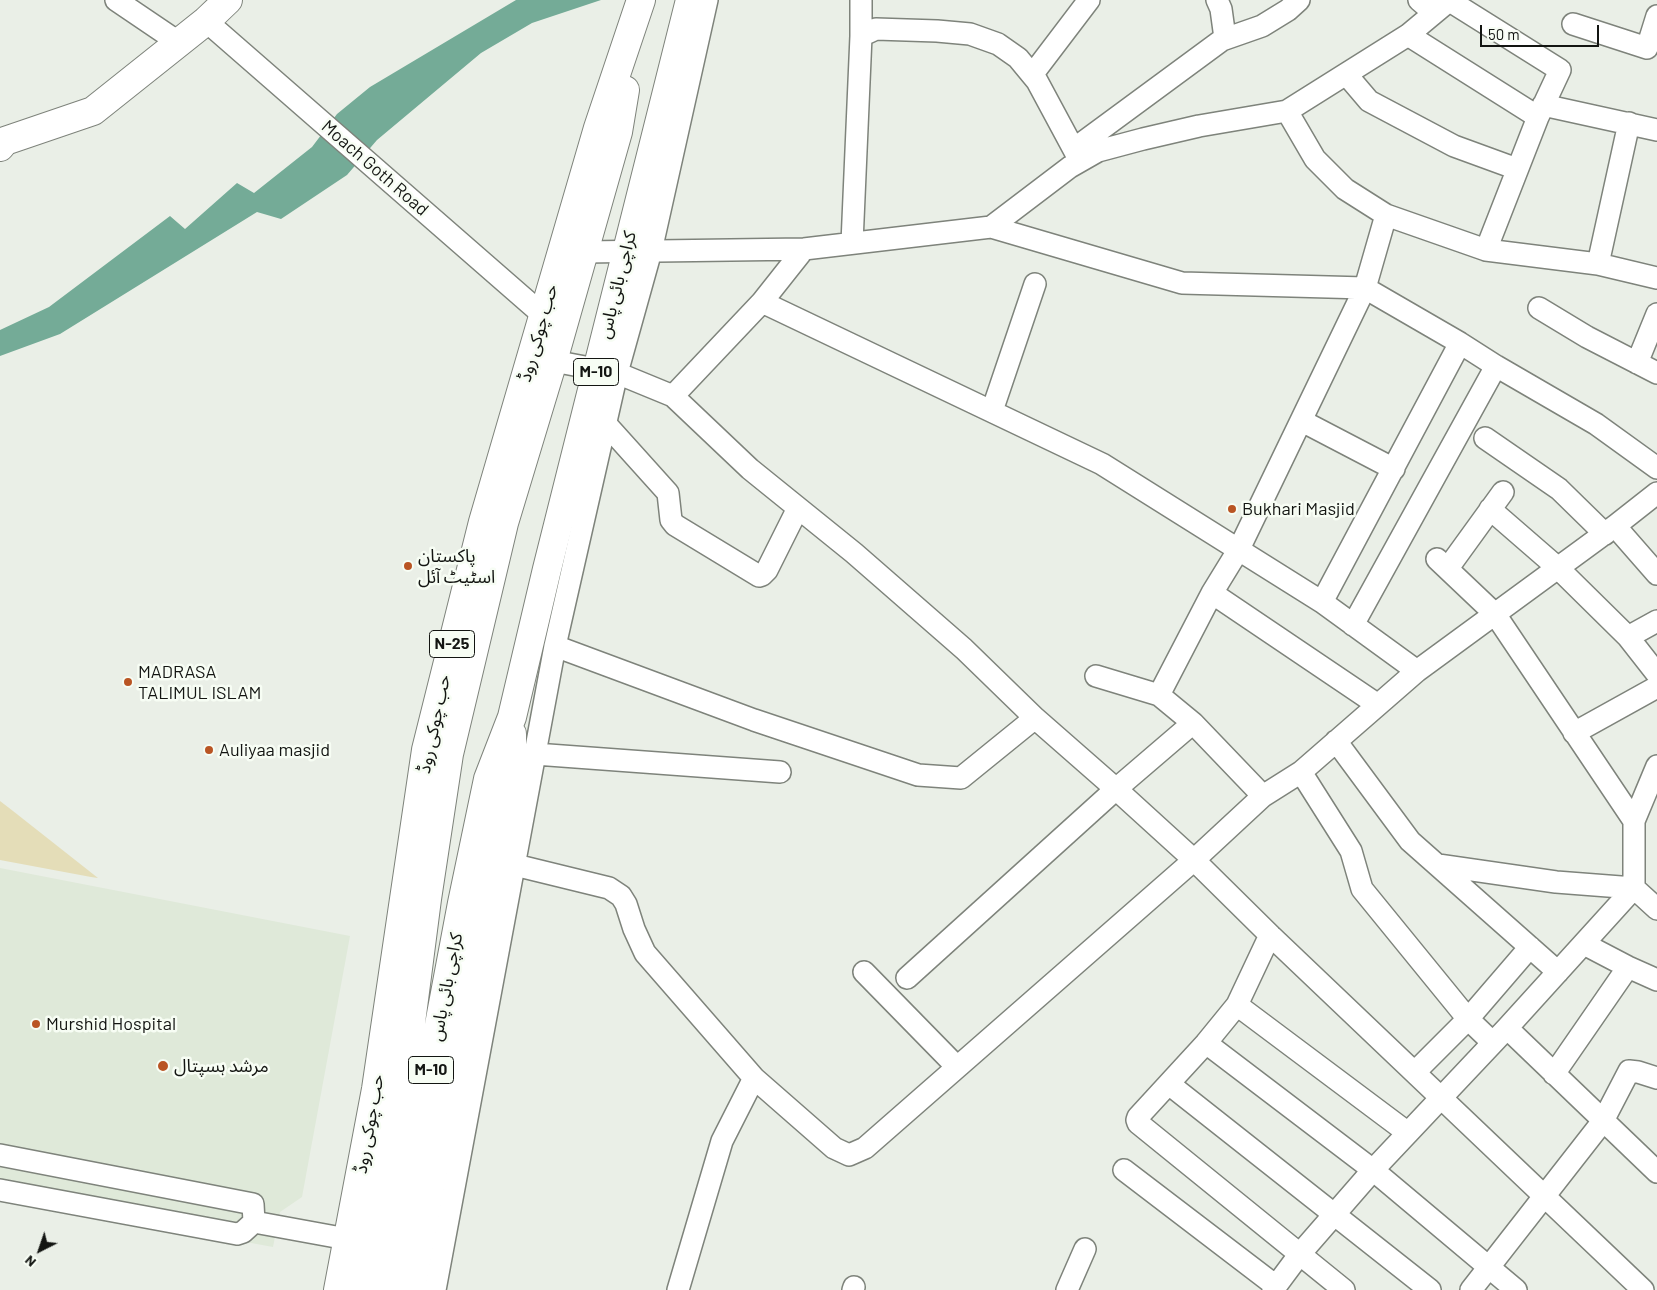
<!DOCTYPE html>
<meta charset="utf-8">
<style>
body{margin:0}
#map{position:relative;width:1657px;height:1290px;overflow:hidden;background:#eaefe7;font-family:Barlow,sans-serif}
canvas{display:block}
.north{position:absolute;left:15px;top:1225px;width:50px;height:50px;-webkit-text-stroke:4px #f7fdf4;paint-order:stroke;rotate:221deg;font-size:14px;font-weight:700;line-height:20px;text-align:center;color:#131512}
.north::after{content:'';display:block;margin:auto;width:18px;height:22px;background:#131512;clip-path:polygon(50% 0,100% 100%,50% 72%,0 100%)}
.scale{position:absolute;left:1480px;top:25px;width:119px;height:22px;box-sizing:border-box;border:2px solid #131512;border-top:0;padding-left:6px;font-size:15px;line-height:18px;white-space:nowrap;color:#131512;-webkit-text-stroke:4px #f7fdf4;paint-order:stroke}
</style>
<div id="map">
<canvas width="1657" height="1290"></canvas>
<div class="north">N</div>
<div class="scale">50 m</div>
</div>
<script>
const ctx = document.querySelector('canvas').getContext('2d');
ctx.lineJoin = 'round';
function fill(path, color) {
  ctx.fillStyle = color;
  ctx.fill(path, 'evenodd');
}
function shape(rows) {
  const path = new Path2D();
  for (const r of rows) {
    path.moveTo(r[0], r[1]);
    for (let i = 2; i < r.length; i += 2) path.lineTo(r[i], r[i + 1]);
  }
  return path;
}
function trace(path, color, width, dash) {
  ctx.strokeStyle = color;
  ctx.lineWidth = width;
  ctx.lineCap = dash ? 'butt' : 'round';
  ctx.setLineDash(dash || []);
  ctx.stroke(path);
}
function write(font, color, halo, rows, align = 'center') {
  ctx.font = font + ' Barlow,"Noto Sans Arabic",sans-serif';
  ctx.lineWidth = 5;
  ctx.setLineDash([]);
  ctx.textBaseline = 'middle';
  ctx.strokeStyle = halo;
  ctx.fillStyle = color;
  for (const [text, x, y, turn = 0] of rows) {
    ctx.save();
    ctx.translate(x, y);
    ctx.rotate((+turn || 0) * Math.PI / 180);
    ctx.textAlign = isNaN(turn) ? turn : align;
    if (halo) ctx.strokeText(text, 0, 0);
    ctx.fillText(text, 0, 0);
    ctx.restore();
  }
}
fill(shape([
 [0,868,350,936,302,1197,280,1212,273,1247,0,1197]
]), '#dfe9d9');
fill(shape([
 [0,801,13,811,98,878,91,877,0,860]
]), '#e4ddb8');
fill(shape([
 [516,0,601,0,532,23,481,53,377,140,347,175,281,219,257,212,60,334,0,356,0,330,49,307,170,216,185,229,237,183,254,193,312,147,337,114,370,87]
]), '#74ab97');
const minor = shape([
 [116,0,178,42],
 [1217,0,1221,9,1225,38],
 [1419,0,1434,13],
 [1450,1,1560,70,1538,117,1486,250],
 [206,21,543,315],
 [1573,24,1647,48,1657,16],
 [1408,35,1538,117],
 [861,36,876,29,937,31,970,34,998,44,1018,58,1037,81,1080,161],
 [1346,74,1369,101,1454,146,1517,169],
 [1032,75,1089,0],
 [1543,105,1657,130],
 [1287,111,1315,159,1345,189,1386,215,1486,250,1598,264,1657,278],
 [1074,149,1222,40,1262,26,1288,10,1299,0],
 [991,227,1070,167,1098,151,1143,139,1199,126,1287,111,1408,35,1450,0],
 [852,243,861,36,861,0],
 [584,252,804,249,991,227,1182,283,1365,288,1460,343,1496,366,1596,424,1657,468],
 [1598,264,1629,123],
 [762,302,1102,464,1322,602,1417,671,1615,526,1657,493],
 [1539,308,1587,337,1657,373],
 [553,361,617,373,673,396,750,469,854,553,964,649,1035,718,1116,789,1194,860,1270,935,1643,1290],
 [1637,363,1657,314],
 [673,396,762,302,804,249],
 [992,411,1035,284],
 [1302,421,1394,469],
 [605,423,668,493,671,520,675,525,759,576,762,575,767,570,798,508],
 [1485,438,1559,489,1605,534],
 [1490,509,1558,568,1628,637,1657,674],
 [1615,526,1657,574],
 [1437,559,1495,614,1634,821,1634,888,1657,909],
 [1448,568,1503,492],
 [1212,593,1378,705],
 [1322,602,1460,343],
 [1353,625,1496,366],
 [1628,637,1657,621],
 [555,646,754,720,918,775,961,778,1035,718],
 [1096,676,1159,695,1193,723,1263,796],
 [1159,695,1212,593,1239,549,1365,288,1386,215],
 [1574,733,1657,687],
 [1336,741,1410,841,1558,972],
 [535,754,780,772],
 [1301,772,1351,851,1362,889,1468,1019,1492,1042],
 [1634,821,1657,766],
 [515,865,609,888,621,896,626,904,634,929,645,953,754,1078],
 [1270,935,1237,1005,1206,1043,1138,1117,1137,1120,1138,1123,1344,1290],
 [1584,944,1628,967,1657,980],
 [864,972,957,1067],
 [907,978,1116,789,1193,723],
 [1237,1005,1408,1133],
 [1507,1028,1657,1172],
 [1206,1043,1373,1170,1516,1290],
 [1415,1072,1468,1019,1530,947],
 [1554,1074,1628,967],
 [1169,1084,1430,1290],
 [0,1155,253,1204,254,1222,347,1239],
 [1124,1170,1276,1286],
 [0,1190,237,1234,243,1232,254,1222],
 [435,1290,555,646,617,373,651,251,707,0],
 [678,1290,722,1141,754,1078,834,1148,849,1155,865,1148,1194,860,1263,796,1301,772,1417,671],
 [853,1290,854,1287],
 [1067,1290,1085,1249],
 [1273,1290,1299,1255,1373,1170,1507,1028,1634,888,1556,882,1438,865],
 [1471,1290,1603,1121,1629,1071,1638,1072,1657,1078]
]);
const major = shape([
 [0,147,5,141,93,111,206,21,228,0]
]);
const highway = shape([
 [338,1290,376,1089,426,750,483,522,598,128,641,0],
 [364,1290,402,1092,427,899,449,754,504,523,553,361,618,132,625,90],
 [389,1290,462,903,488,779,512,717,547,569,690,0],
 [411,1290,482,910,512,780,512,734]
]);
trace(minor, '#7e837b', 24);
trace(major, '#7e837b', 30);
trace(highway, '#7e837b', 30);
trace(minor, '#fff', 21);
trace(major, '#fff', 28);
trace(highway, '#fff', 28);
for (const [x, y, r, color] of [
 [1232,509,5,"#b95423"],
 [408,566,5,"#b95423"],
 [128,682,5,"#b95423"],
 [209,750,5,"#b95423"],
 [36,1024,5,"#b95423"],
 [163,1066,6,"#b95423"]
]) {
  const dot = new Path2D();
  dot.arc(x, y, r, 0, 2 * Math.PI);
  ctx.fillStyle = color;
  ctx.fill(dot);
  trace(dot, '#f7fdf4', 2);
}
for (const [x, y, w] of [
 [596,372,45],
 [452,644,45],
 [431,1070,45]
]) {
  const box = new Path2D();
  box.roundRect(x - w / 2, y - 13.5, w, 27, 4);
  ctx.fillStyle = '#f7fdf4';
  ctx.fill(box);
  trace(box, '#131512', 1);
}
write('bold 16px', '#131512', null, [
 ["M-10",596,372],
 ["N-25",452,644],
 ["M-10",431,1070]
]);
write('18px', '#131512', '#f7fdf4', [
 ["Moach Goth Road",375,168,41],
 ["کراچی بائی پاس",617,285,-76],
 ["حب چوکی روڈ",538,333,-74],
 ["حب چوکی روڈ",434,724,-78],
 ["کراچی بائی پاس",446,987,-79],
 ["حب چوکی روڈ",369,1124,-80]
]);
write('18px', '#131512', '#f7fdf4', [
 ["Bukhari Masjid",1242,509],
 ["پاکستان",418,556],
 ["اسٹیٹ آئل",418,577],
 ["MADRASA",138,672],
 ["TALIMUL ISLAM",138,693],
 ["Auliyaa masjid",219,750],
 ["Murshid Hospital",46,1024],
 ["مرشد ہسپتال",174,1066]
], 'left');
</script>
